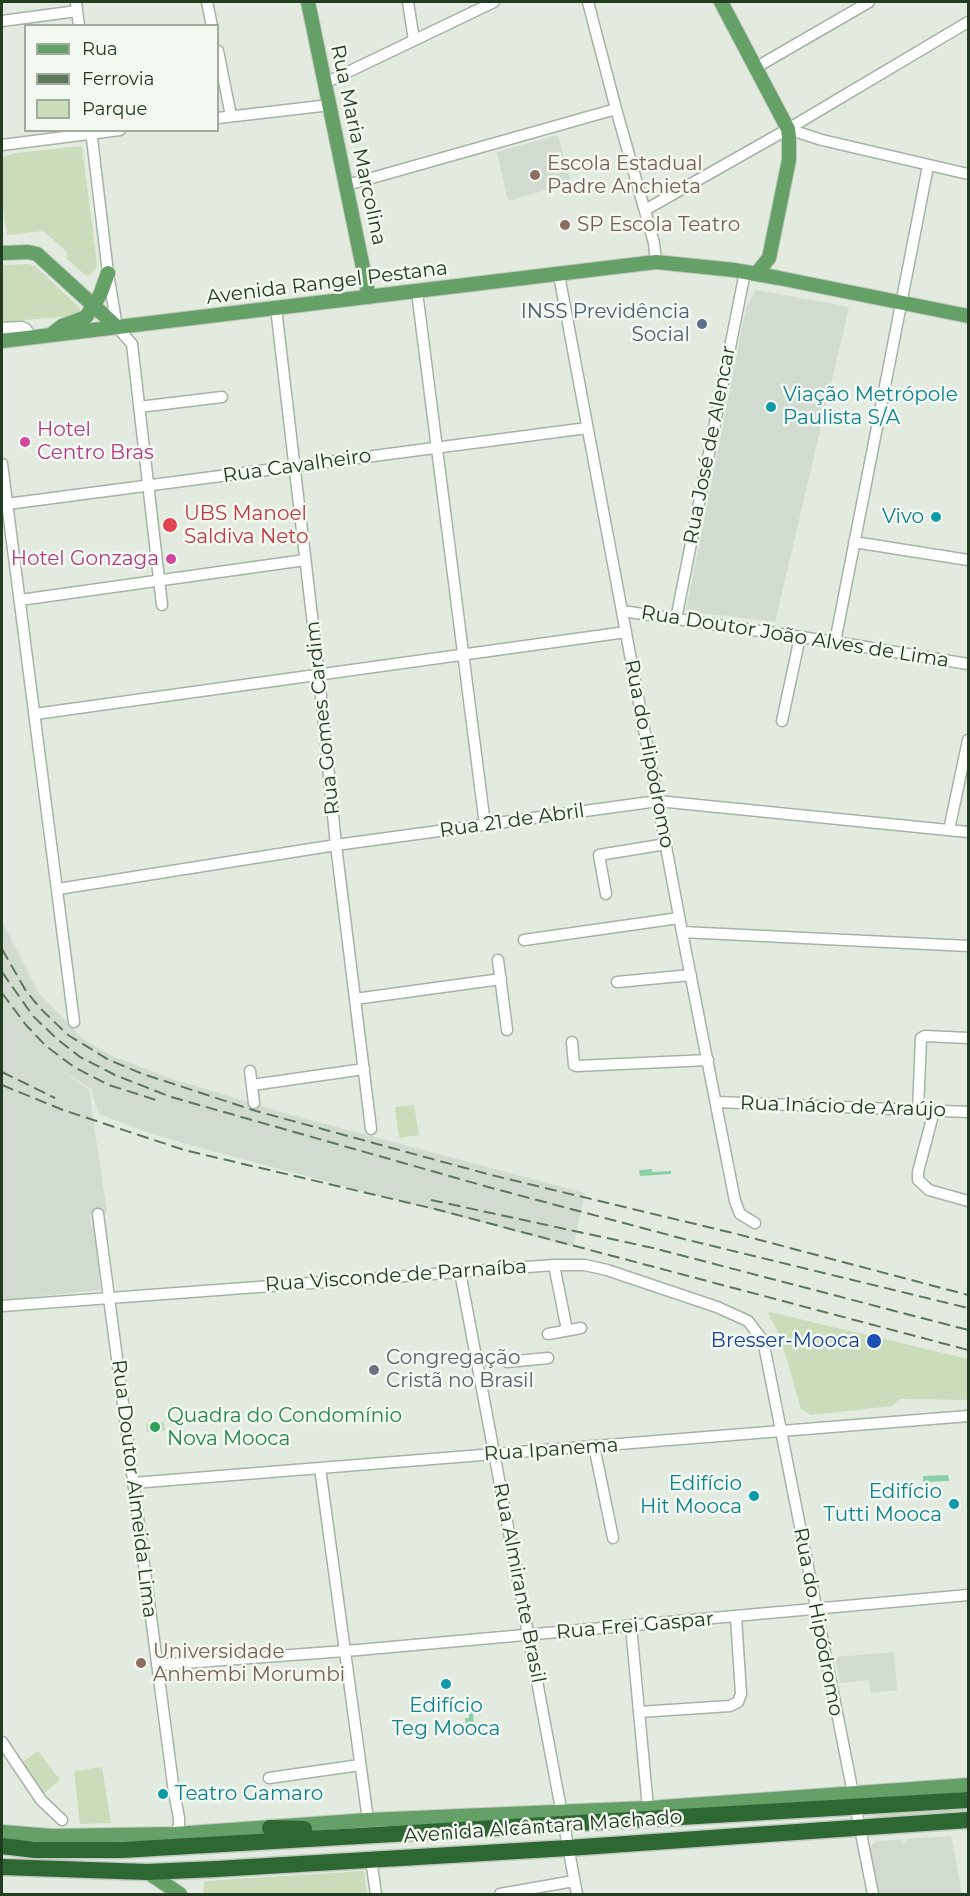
<!DOCTYPE html>
<meta charset="utf-8">
<style>
body{margin:0}
#map{position:relative;width:970px;height:1896px;overflow:hidden;background:#e3ebe1;font-family:Montserrat,sans-serif}
canvas{display:block}
.frame{position:absolute;inset:0;border:3px solid #223b21;pointer-events:none}
.legend{position:absolute;left:24px;top:24px;width:195px;height:108px;box-sizing:border-box;background:#f3f8f1;border:2px solid #9fac9e;margin:0;padding:8px 10px;list-style:none;font-size:18px;color:#223b21}
.legend li{display:flex;align-items:center;gap:12px;height:30px}
.legend b{width:30px;border:2px solid #9fac9e}
</style>
<div id="map">
<canvas width="970" height="1896"></canvas>
<div class="frame"></div>
<ul class="legend">
<li><b style="height:8px;background:#65a066"></b>Rua</li>
<li><b style="height:8px;background:#5c775c"></b>Ferrovia</li>
<li><b style="height:16px;background:#cadcb9"></b>Parque</li>
</ul>
</div>
<script>
const ctx = document.querySelector('canvas').getContext('2d');
ctx.lineJoin = 'round';
function fill(path, color) {
  ctx.fillStyle = color;
  ctx.fill(path, 'evenodd');
}
function shape(rows) {
  const path = new Path2D();
  for (const r of rows) {
    path.moveTo(r[0], r[1]);
    for (let i = 2; i < r.length; i += 2) path.lineTo(r[i], r[i + 1]);
  }
  return path;
}
function trace(path, color, width, dash) {
  ctx.strokeStyle = color;
  ctx.lineWidth = width;
  ctx.lineCap = dash ? 'butt' : 'round';
  ctx.setLineDash(dash || []);
  ctx.stroke(path);
}
function write(font, color, halo, rows, align = 'center') {
  ctx.font = font + ' Montserrat,sans-serif';
  ctx.lineWidth = 5;
  ctx.setLineDash([]);
  ctx.textBaseline = 'middle';
  ctx.strokeStyle = halo;
  ctx.fillStyle = color;
  for (const [text, x, y, turn = 0] of rows) {
    ctx.save();
    ctx.translate(x, y);
    ctx.rotate((+turn || 0) * Math.PI / 180);
    ctx.textAlign = isNaN(turn) ? turn : align;
    if (halo) ctx.strokeText(text, 0, 0);
    ctx.fillText(text, 0, 0);
    ctx.restore();
  }
}
fill(shape([
 [558,135,571,183,508,201,497,152],
 [756,290,849,307,775,622,686,611,746,308],
 [176,518,177,530,164,532,162,520],
 [2,921,38,992,83,1039,112,1056,173,1079,288,1114,585,1193,573,1247,193,1146,147,1132,99,1114,91,1089,57,1067,89,1090,107,1213,90,1215,91,1225,96,1225,100,1290,2,1300],
 [894,1652,897,1690,871,1693,869,1680,840,1683,835,1657],
 [951,1836,962,1894,878,1894,869,1850,874,1842,903,1839,903,1843,906,1843,906,1839]
]), '#d1dbcf');
fill(shape([
 [82,146,97,263,96,269,89,275,84,274,67,259,67,252,43,231,7,235,2,200,2,158,3,157,16,153],
 [28,264,35,266,80,308,80,315,4,322,2,320,2,265],
 [414,1105,419,1135,399,1138,395,1107],
 [770,1312,968,1359,968,1400,899,1399,892,1406,811,1415,801,1409,788,1363,777,1330,768,1313],
 [164,1422,165,1431,147,1432,146,1424],
 [38,1751,60,1780,43,1794,20,1764],
 [102,1767,111,1823,80,1824,74,1771],
 [968,1806,968,1812,875,1819,874,1814],
 [364,1871,367,1894,203,1894,204,1881]
]), '#cadcb9');
fill(shape([
 [652,1169,652,1172,671,1171,671,1174,640,1176,639,1170],
 [948,1475,949,1481,923,1482,923,1476],
 [467,1701,472,1701,474,1726,466,1726,465,1718,469,1718]
]), '#89d0a6');
const minor = shape([
 [76,2,79,26],
 [207,2,212,26],
 [408,2,414,40],
 [588,2,616,109,654,243,656,262],
 [2,21,77,11],
 [218,51,231,116],
 [755,68,869,2],
 [325,83,494,2],
 [218,118,330,105],
 [788,129,822,140,968,174],
 [91,130,108,273,117,327,132,344,162,605],
 [2,145,120,130],
 [347,185,616,109],
 [645,210,788,129,968,22],
 [559,275,682,932,735,1201,740,1214,755,1223],
 [417,292,485,825],
 [276,308,319,676,336,845,371,1129],
 [2,328,22,327,26,329,31,338],
 [139,407,222,397],
 [2,464,74,1022],
 [7,504,587,428],
 [854,542,968,560],
 [20,600,305,560],
 [622,611,835,642,968,664],
 [676,619,745,272],
 [835,642,928,166],
 [35,714,626,632],
 [782,721,800,637],
 [949,830,968,740],
 [58,889,336,845,658,801,968,832],
 [606,894,599,855,666,844],
 [682,932,968,946],
 [524,940,679,918],
 [498,960,507,1030],
 [617,982,691,975],
 [355,999,501,979],
 [572,1042,574,1065,577,1066,708,1060],
 [250,1071,254,1103],
 [252,1085,364,1069],
 [717,1102,968,1112],
 [918,1110,921,1038,925,1036,968,1038],
 [934,1111,918,1172,918,1180,929,1190,968,1201],
 [98,1214,174,1792,179,1818,179,1826,175,1834],
 [554,1265,567,1330],
 [460,1272,577,1894],
 [2,1306,554,1265,585,1265,607,1270,717,1307,748,1321,761,1338,765,1350,873,1894],
 [548,1334,581,1328],
 [477,1360,503,1358,507,1362,548,1358],
 [594,1446,613,1538],
 [320,1468,368,1820],
 [133,1483,968,1416],
 [631,1626,648,1808],
 [157,1665,358,1650,968,1595],
 [639,1712,730,1706,738,1702,741,1694,736,1617],
 [2,1742,41,1800,62,1820],
 [269,1778,360,1765],
 [371,1859,376,1894],
 [500,1894,574,1881]
]);
const major = shape([
 [308,2,369,297],
 [721,2,788,129,789,137,789,160,769,258,756,274],
 [2,253,28,252,37,254,117,327],
 [53,333,62,326,86,317,100,295,108,273],
 [2,341,656,262,734,270,779,278,968,316],
 [2,1832,52,1836,175,1834,368,1820,648,1808,968,1785],
 [147,1872,180,1894]
]);
const highway = shape([
 [270,1828,304,1829],
 [2,1846,35,1850,122,1850,968,1800],
 [2,1867,147,1872,216,1869,568,1848,968,1820]
]);
trace(minor, '#a5b3a4', 13);
trace(major, '#c1c8c1', 16);
trace(highway, '#c1c8c1', 19);
trace(minor, '#fff', 10);
trace(major, '#65a066', 14);
trace(highway, '#2d6731', 16);
trace(shape([
 [2,949,26,991,41,1009,68,1035,109,1060,143,1074,256,1111,491,1175,737,1234,968,1295],
 [2,972,33,1016,57,1039,80,1057,115,1075,171,1097,488,1187,684,1239,968,1308],
 [2,993,26,1025,46,1046,74,1067,109,1085,156,1100],
 [2,1072,55,1098],
 [2,1085,63,1110,184,1150,435,1209,968,1350],
 [431,1200,653,1248,968,1330]
]), '#5c775c', 2, [12, 6]);
for (const [x, y, r, color] of [
 [535,175,6,"#8d6e63"],
 [565,225,6,"#8d6e63"],
 [702,324,6,"#5c6f8a"],
 [771,407,6,"#0f9aa8"],
 [25,442,6,"#d1479c"],
 [936,517,6,"#0f9aa8"],
 [170,525,8,"#e0444e"],
 [171,559,6,"#d1479c"],
 [874,1341,8,"#1a4fb4"],
 [374,1370,6,"#6b7280"],
 [155,1427,6,"#2e9e5b"],
 [754,1496,6,"#0f9aa8"],
 [954,1504,6,"#0f9aa8"],
 [141,1663,6,"#8d6e63"],
 [446,1684,6,"#0f9aa8"],
 [163,1794,6,"#0f9aa8"]
]) {
  const dot = new Path2D();
  dot.arc(x, y, r, 0, 2 * Math.PI);
  ctx.fillStyle = color;
  ctx.fill(dot);
  trace(dot, '#f3f8f1', 2);
}
write('20px', '#223b21', '#f3f8f1', [
 ["Rua Maria Marcolina",358,145,78],
 ["Avenida Rangel Pestana",327,283,-7],
 ["Rua José de Alencar",710,445,-79],
 ["Rua Cavalheiro",297,466,-8],
 ["Rua Doutor João Alves de Lima",795,637,9],
 ["Rua Gomes Cardim",323,718,-96],
 ["Rua do Hipódromo",649,754,79],
 ["Rua 21 de Abril",512,821,-8],
 ["Rua Inácio de Araújo",843,1107,2],
 ["Rua Visconde de Parnaíba",396,1276,-4],
 ["Rua Ipanema",551,1450,-4],
 ["Rua Doutor Almeida Lima",134,1489,83],
 ["Rua Almirante Brasil",519,1583,79],
 ["Rua do Hipódromo",818,1622,79],
 ["Rua Frei Gaspar",635,1626,-5],
 ["Avenida Alcântara Machado",543,1827,-4]
]);
write('20px', '#785e54', '#f3f8f1', [
 ["Escola Estadual",547,164],
 ["Padre Anchieta",547,187],
 ["SP Escola Teatro",577,225],
 ["Universidade",153,1652],
 ["Anhembi Morumbi",153,1675]
], 'left');
write('20px', '#4e5e75', '#f3f8f1', [
 ["INSS Previdência",690,312],
 ["Social",690,335]
], 'right');
write('20px', '#0d838f', '#f3f8f1', [
 ["Viação Metrópole",783,395,"left"],
 ["Paulista S/A",783,418,"left"],
 ["Vivo",924,517],
 ["Edifício",742,1484],
 ["Hit Mooca",742,1507],
 ["Edifício",942,1492],
 ["Tutti Mooca",942,1515],
 ["Edifício",446,1706,"center"],
 ["Teg Mooca",446,1729,"center"],
 ["Teatro Gamaro",175,1794,"left"]
], 'right');
write('20px', '#b23c85', '#f3f8f1', [
 ["Hotel",37,430],
 ["Centro Bras",37,453],
 ["Hotel Gonzaga",159,559,"right"]
], 'left');
write('20px', '#be3a42', '#f3f8f1', [
 ["UBS Manoel",184,514],
 ["Saldiva Neto",184,537]
], 'left');
write('20px', '#164399', '#f3f8f1', [
 ["Bresser-Mooca",860,1341]
], 'right');
write('20px', '#5b616d', '#f3f8f1', [
 ["Congregação",386,1358],
 ["Cristã no Brasil",386,1381]
], 'left');
write('20px', '#27864d', '#f3f8f1', [
 ["Quadra do Condomínio",167,1416],
 ["Nova Mooca",167,1439]
], 'left');
</script>
